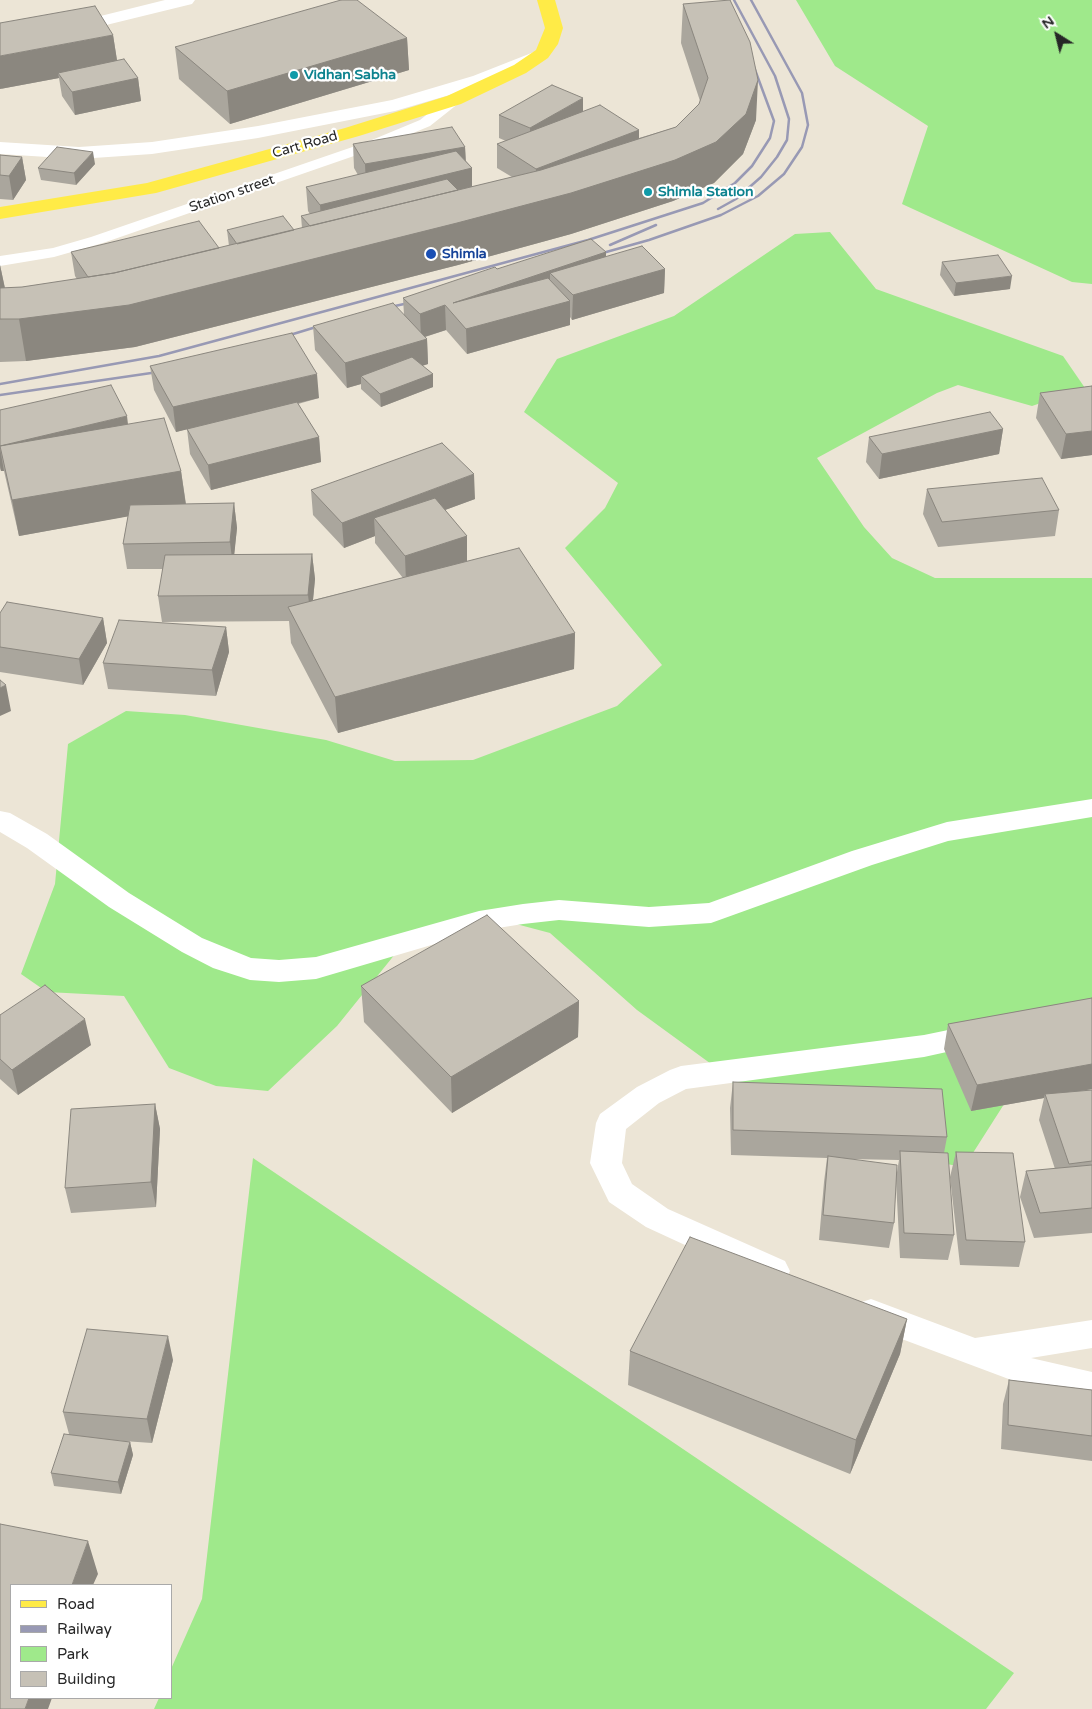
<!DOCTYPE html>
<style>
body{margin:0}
#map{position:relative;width:1092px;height:1709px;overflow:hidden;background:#ece5d6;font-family:"Varela Round",sans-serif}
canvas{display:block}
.legend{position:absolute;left:10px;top:1584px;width:162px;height:115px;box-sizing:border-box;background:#fff;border:1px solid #a9a9a9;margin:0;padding:6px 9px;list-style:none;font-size:15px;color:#272727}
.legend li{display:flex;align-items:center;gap:10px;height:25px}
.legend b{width:25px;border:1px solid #a9a9a9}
.north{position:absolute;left:1032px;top:10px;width:50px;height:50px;-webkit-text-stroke:4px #fff;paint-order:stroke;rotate:324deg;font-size:14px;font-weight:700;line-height:20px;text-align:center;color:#272727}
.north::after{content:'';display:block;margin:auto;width:18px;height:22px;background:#272727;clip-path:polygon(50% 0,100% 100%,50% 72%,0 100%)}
</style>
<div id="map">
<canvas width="1092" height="1709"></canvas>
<ul class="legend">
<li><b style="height:6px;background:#ffeb47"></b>Road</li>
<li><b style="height:6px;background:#9899b4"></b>Railway</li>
<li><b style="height:14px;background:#9fe98b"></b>Park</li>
<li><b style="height:14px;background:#c6c1b6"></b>Building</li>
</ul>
<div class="north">N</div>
</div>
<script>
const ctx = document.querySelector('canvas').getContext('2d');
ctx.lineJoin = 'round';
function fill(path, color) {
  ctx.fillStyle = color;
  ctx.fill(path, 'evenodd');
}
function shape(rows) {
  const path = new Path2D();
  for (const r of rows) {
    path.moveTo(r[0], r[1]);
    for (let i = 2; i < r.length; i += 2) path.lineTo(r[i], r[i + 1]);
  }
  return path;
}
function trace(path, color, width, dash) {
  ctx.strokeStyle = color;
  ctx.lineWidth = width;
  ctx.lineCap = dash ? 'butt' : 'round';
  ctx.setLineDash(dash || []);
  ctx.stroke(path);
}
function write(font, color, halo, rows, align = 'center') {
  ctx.font = font + ' "Varela Round",sans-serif';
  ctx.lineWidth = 4.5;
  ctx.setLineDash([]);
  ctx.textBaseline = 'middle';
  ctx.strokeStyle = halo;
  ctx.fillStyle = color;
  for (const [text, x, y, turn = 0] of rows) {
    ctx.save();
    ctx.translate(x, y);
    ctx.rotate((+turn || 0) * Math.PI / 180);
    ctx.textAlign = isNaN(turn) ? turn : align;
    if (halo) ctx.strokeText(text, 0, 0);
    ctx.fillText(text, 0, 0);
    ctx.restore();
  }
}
fill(shape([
 [796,0,1092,0,1092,284,1072,282,902,204,928,126,835,66],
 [830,232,876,289,1063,356,1085,388,1032,406,958,385,937,393,817,458,864,527,892,558,935,578,1092,578,1092,1087,1022,1076,964,1167,787,1137,718,1069,637,1010,550,933,486,916,408,938,337,1026,268,1091,216,1086,169,1068,124,996,47,992,21,974,55,884,68,744,126,711,185,715,326,740,395,761,473,760,617,706,662,665,565,548,605,508,618,483,524,412,557,359,674,316,795,234],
 [253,1158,1014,1673,986,1709,154,1709,159,1698,171,1698,171,1669,202,1599]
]), '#9fe98b');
fill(shape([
 [454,96,459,97,461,100,459,103,430,126,377,148,103,243,54,257,0,266,0,256,53,248,91,237,367,142,420,120,449,97,454,96]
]), '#fff');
fill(shape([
 [165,0,195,0,192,4,0,51,0,41,165,0],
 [534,52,540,53,543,57,540,61,487,84,395,111,258,138,152,154,79,159,0,154,0,142,79,147,152,142,258,126,392,100,473,76,534,52],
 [1092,799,1092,817,948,841,872,865,711,923,649,927,559,920,523,924,479,931,316,979,279,982,250,980,213,968,182,952,109,907,27,848,0,832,0,811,10,813,47,834,129,893,202,938,251,958,279,960,316,957,479,911,523,904,559,900,649,907,709,903,852,851,947,822,1092,799],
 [982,1023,992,1026,997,1034,992,1042,924,1057,686,1089,659,1103,626,1129,622,1163,632,1184,668,1209,785,1261,790,1271,785,1281,774,1284,763,1281,646,1227,609,1202,590,1163,596,1123,600,1114,637,1087,670,1070,681,1066,924,1035,982,1023],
 [871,1299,975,1338,1092,1320,1092,1348,1031,1358,1092,1372,1092,1402,1022,1384,859,1323,855,1313,859,1303,871,1299]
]), '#fff');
fill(shape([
 [537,0,555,0,563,28,558,44,548,58,526,73,461,104,359,136,156,193,0,219,0,207,147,183,345,128,447,96,514,65,536,50,545,28,537,0]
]), '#ffeb47');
trace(shape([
 [718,209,736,199,761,177,777,157,787,140,789,119,775,76,734,0],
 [610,245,656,225],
 [592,256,649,240,721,215,758,196,784,174,802,147,808,125,802,93,751,0],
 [381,309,418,301],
 [280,338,326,324],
 [0,384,159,356,588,240,703,203,735,183,752,166,770,138,774,121,751,59],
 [0,395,165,371]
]), '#9899b4', 2.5);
fill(shape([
 [683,4,756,120,743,154,714,183,673,201,571,234,458,265,135,347,26,361,0,362,0,265,5,288,22,287,77,279,75,276,71,252,219,248,229,246,227,230,294,230,302,228,301,216,310,214,308,211,306,187,358,175,354,168,353,144,465,147,466,161,472,168,472,187,512,177,497,168,497,144,506,141,499,138,499,115,583,112,639,130,639,138,676,127,699,104,700,101,681,43],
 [113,35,117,60,138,78,141,101,75,115,62,96,59,78,0,89],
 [407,38,409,70,230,124,179,79,175,47],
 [0,155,22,157,26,180,13,200,0,199],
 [95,164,76,185,41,180,38,168],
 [606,257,665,269,664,293,572,320,570,317,570,325,467,354,446,330,425,337,427,339,428,364,422,366,433,374,433,387,381,407,361,389,361,384,347,388,315,350,313,326,404,315,403,298,497,269],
 [942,262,1010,289,954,296,940,275],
 [150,366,319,398,298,404,319,437,321,462,211,490,190,454,187,429,176,432,154,390],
 [1092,386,1092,455,1061,459,1036,418,1040,393],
 [0,410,128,425,181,471,186,504,234,503,237,528,234,554,312,554,315,579,313,600,403,578,375,543,375,536,344,548,313,515,311,490,475,499,445,510,467,536,467,561,575,633,574,669,338,733,291,643,289,621,162,622,158,596,163,569,127,569,123,544,128,516,19,536,4,471,1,471,0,468],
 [1003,429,999,454,879,479,866,462,869,437],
 [927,489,1059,510,1055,536,938,547,923,514],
 [0,613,103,618,107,643,83,685,0,672],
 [226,627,229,652,216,696,108,689,103,663],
 [361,986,579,1001,578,1037,452,1113,364,1022],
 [1092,998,1092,1089,1082,1091,1092,1090,1092,1233,1034,1238,1020,1197,1026,1171,1055,1169,1039,1120,1044,1098,971,1111,944,1049,948,1024],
 [0,1015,91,1045,18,1095,0,1079],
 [733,1082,947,1137,944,1153,954,1235,948,1260,900,1258,896,1181,894,1223,889,1248,819,1240,824,1182,827,1158,731,1155,730,1108],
 [848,1159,899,1160,897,1172],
 [155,1104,160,1129,156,1207,71,1213,65,1188],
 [956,1152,1025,1242,1019,1267,960,1265,950,1177],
 [907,1319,900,1354,850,1474,628,1385,630,1351],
 [173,1360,152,1443,109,1440,130,1442,133,1455,121,1494,54,1486,51,1473,69,1434,63,1412],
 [1009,1380,1092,1390,1092,1461,1001,1449,1003,1404]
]), '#aaa69d');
fill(shape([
 [113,35,118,67,58,73,59,78,0,89,0,56],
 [407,38,409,70,230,124,227,91],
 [138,78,141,101,75,115,72,92],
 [758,80,756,120,743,154,714,183,673,201,571,234,458,265,135,347,26,361,19,319,571,193],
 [583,98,583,121,531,151,530,128],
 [639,130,639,153,536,193,536,169],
 [465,147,466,169,472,168,472,191,322,229,320,205,366,188,365,164],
 [93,152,95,164,76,185,74,173],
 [22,157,26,180,13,200,9,176],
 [606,252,606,276,550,273,550,295,453,303],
 [0,265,5,289,1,320,0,315],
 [665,269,664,293,572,320,573,295],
 [1012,276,1010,289,954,296,956,283],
 [570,301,570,325,467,354,466,329],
 [445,305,446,330,421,338,420,314],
 [427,339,428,364,367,382,361,376,361,384,347,388,345,363],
 [317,374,319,398,176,432,173,407],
 [433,374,433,387,381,407,380,394],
 [127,416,130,441,0,446],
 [1003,429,999,454,879,479,882,454],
 [1092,431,1092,455,1061,459,1066,434],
 [319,437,321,462,211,490,208,465],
 [0,448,4,471,1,471,0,465],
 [181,471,186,506,19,536,12,500],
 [474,474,475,499,385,532,374,518,375,536,344,548,342,523],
 [234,503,237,528,233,567,230,542],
 [467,536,467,561,406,582,405,556],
 [312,554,315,579,311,620,308,595],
 [103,618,107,643,83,685,79,659],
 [226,627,229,652,216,696,212,670],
 [575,633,574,669,338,733,335,697],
 [6,685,11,711,0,716,0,688],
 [579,1001,578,1037,452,1113,451,1077],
 [85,1019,91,1045,18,1095,12,1070],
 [1092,1064,1092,1089,1046,1097,1045,1094,1044,1098,971,1111,977,1085],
 [155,1104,160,1129,156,1207,151,1182],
 [907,1319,900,1354,850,1474,856,1440],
 [168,1336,173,1360,152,1443,147,1419],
 [130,1442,133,1455,121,1494,118,1482],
 [88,1541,98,1574,93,1585,72,1585],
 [29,1698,52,1698,48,1709,25,1709]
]), '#8b877f');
const building = shape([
 [341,0,357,0,407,38,227,91,175,47,341,0],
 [730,0,750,42,758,80,746,114,716,142,675,160,571,193,457,223,129,305,19,319,0,319,0,288,22,287,114,273,541,170,676,127,699,104,708,78,683,4,730,0],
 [95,6,113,35,0,56,0,23,95,6],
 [124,59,138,78,72,92,58,73,124,59],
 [552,85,583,98,530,128,499,115,552,85],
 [600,105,639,130,536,169,497,144,600,105],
 [452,127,465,147,365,164,353,144,452,127],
 [57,147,93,152,74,173,38,168,57,147],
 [456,151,472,168,320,205,306,187,456,151],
 [0,155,22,157,9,176,0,175,0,155],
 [447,179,458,190,310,226,301,216,447,179],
 [283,216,294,230,237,244,227,230,283,216],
 [199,221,219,248,114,273,88,277,71,252,199,221],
 [591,239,606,252,453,303,548,278,570,301,466,329,445,305,420,314,403,298,495,267,497,269,591,239],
 [642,246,665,269,573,295,550,273,642,246],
 [998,255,1012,276,956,283,942,262,998,255],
 [393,303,427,339,345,363,313,326,393,303],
 [292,333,317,374,173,407,150,366,292,333],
 [412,357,433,374,380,394,361,376,412,357],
 [111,385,127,416,0,446,0,410,111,385],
 [1092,386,1092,431,1066,434,1040,393,1092,386],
 [297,402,319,437,208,465,187,429,297,402],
 [990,412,1003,429,882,454,869,437,990,412],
 [164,418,181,471,12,500,0,446,164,418],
 [442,443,474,474,342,523,311,490,442,443],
 [1042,478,1059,510,942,522,927,489,1042,478],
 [435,498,467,536,405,556,374,518,435,498],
 [234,503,230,542,123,544,130,505,234,503],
 [519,548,575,633,335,697,288,607,519,548],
 [312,554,308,595,158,596,165,555,312,554],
 [7,602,103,618,79,659,0,647,0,613,7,602],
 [119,620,226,627,212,670,103,663,119,620],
 [0,680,6,685,0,688,0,680],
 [487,915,579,1001,451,1077,361,986,487,915],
 [45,985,85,1019,12,1070,0,1059,0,1015,45,985],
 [1092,998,1092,1064,977,1085,948,1024,1092,998],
 [733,1082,942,1089,947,1137,733,1130,733,1082],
 [1092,1090,1092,1161,1069,1164,1045,1094,1092,1090],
 [155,1104,151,1182,65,1188,71,1109,155,1104],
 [900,1151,948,1153,954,1235,904,1233,900,1151],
 [956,1152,1013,1153,1025,1242,966,1240,956,1152],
 [828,1156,897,1165,894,1223,823,1215,828,1156],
 [1092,1165,1092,1208,1040,1213,1026,1171,1092,1165],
 [690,1237,907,1319,856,1440,630,1351,690,1237],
 [87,1329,168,1336,147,1419,63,1412,87,1329],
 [1009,1380,1092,1390,1092,1436,1008,1425,1009,1380],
 [64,1434,130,1442,118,1482,51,1473,64,1434],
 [0,1524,88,1541,72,1585,11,1585,11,1698,29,1698,25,1709,0,1709,0,1524]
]);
fill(building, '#c6c1b6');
trace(building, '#8b877f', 1);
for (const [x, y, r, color] of [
 [294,75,5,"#0f9aa8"],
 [648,192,5,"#0f9aa8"],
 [431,254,6,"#1a4fb4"]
]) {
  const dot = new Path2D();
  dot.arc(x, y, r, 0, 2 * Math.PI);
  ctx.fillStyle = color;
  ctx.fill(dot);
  trace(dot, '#fff', 2);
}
write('bold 14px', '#0d838f', '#fff', [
 ["Vidhan Sabha",304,75],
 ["Shimla Station",658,192]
], 'left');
write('14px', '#272727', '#fff', [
 ["Cart Road",305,145,-16],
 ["Station street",232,194,-19]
]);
write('bold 14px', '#164399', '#fff', [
 ["Shimla",442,254]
], 'left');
</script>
